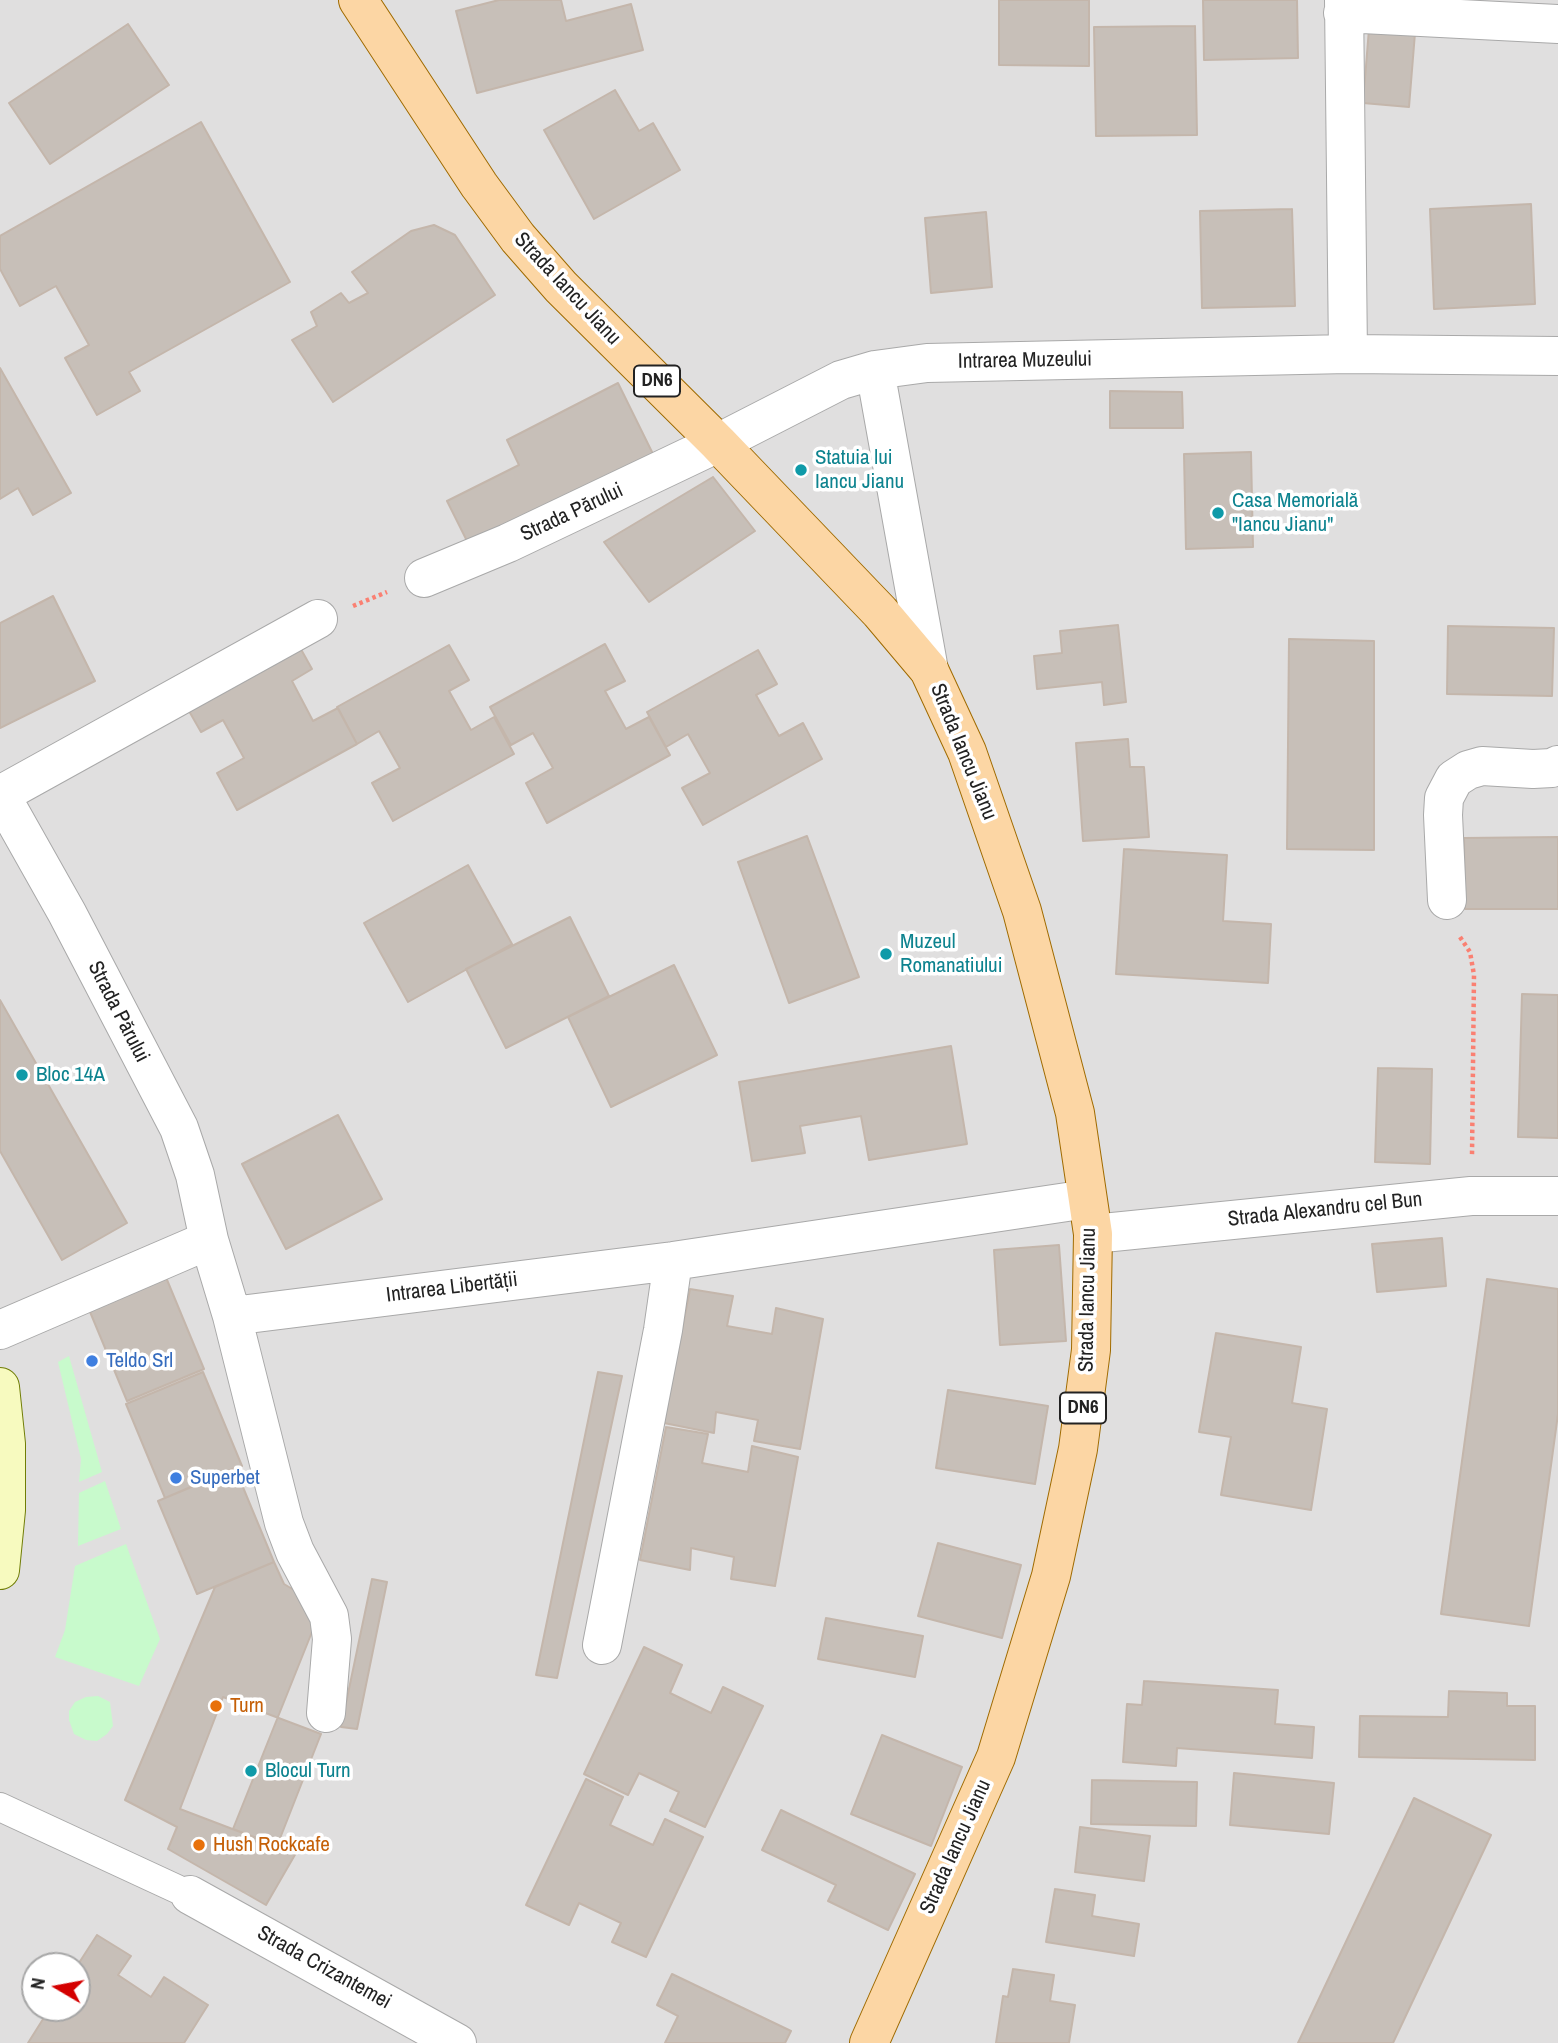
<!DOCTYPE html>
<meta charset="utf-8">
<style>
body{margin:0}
#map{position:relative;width:1558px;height:2043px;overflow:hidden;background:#f2efe9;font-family:"Archivo Narrow",sans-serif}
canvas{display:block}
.north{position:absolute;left:21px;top:1952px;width:70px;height:70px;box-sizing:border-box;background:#fff;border:2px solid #a7a7a7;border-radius:50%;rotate:280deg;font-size:19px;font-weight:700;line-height:28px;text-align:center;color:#222}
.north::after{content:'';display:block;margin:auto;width:24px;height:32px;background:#d40000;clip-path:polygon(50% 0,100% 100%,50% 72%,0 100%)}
</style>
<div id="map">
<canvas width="1558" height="2043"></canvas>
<div class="north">N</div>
</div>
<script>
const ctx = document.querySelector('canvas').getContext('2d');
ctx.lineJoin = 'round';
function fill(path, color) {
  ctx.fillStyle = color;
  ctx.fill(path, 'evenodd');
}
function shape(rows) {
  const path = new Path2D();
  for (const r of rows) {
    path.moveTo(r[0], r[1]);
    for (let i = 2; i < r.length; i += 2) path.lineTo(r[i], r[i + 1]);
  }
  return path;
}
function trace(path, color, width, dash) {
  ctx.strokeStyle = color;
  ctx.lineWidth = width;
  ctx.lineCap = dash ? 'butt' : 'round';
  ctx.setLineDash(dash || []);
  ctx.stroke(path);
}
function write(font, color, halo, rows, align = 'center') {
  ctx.font = font + ' "Archivo Narrow",sans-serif';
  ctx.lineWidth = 7;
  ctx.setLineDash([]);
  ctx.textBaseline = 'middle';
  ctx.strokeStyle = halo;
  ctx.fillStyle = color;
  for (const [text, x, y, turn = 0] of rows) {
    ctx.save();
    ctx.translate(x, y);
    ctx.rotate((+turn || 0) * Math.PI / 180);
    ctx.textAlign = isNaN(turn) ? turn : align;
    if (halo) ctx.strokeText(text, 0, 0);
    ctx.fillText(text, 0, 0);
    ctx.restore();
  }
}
fill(shape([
 [0,0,1558,0,1558,2043,0,2043],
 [35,1966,77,1966,77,2008,35,2008]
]), '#e0dfdf');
fill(shape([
 [69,1356,102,1472,79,1482,81,1459,58,1362],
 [105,1481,121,1529,78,1546,79,1493],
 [126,1544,160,1639,139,1686,55,1657,65,1630,75,1566],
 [98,1696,110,1702,113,1726,107,1734,97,1741,86,1740,74,1734,69,1720,69,1711,75,1702,86,1697]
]), '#c8facc');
const building = shape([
 [499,0,561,0,566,21,631,4,643,50,477,93,456,11,499,0],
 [999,0,1089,0,1089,66,999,65,999,0],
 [1203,0,1297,0,1298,58,1204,60,1203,0],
 [128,24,169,85,50,164,9,103,128,24],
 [1195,26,1197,135,1096,136,1094,27,1195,26],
 [1369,29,1415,33,1409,107,1363,103,1369,29],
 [615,90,639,131,653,123,680,170,594,219,544,130,615,90],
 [201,122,290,282,129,372,140,391,97,415,65,358,89,345,56,286,20,306,0,269,0,236,201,122],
 [1531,204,1535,304,1434,309,1430,209,1531,204],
 [1292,209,1295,306,1202,308,1200,211,1292,209],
 [986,212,992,287,931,293,925,218,986,212],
 [434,225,455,235,495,295,333,402,292,340,317,326,311,312,341,293,349,303,368,293,352,272,411,231,434,225],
 [0,368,71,493,33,515,18,488,0,499,0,368],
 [618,383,653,454,470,547,447,501,519,465,507,440,618,383],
 [1110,391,1182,392,1183,428,1110,428,1110,391],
 [1251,452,1253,547,1186,549,1184,454,1251,452],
 [713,477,755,531,649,602,604,542,713,477],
 [53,596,95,681,0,728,0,623,53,596],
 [1118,625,1126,702,1104,705,1102,682,1037,689,1034,656,1062,653,1060,631,1118,625],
 [1448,626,1554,628,1552,696,1447,694,1448,626],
 [293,635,312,669,292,681,313,721,338,708,357,744,237,810,217,773,244,758,223,720,201,732,181,697,293,635],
 [1289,639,1374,641,1374,850,1287,849,1289,639],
 [605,644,625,681,605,691,626,729,649,717,670,755,547,823,526,783,553,768,533,733,511,745,490,707,605,644],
 [449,645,469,680,449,691,471,730,494,717,514,754,393,821,372,783,400,768,379,731,357,744,337,707,449,645],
 [758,650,777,684,756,695,779,736,803,723,822,759,703,825,682,788,710,773,688,734,666,747,647,712,758,650],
 [1128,739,1130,767,1144,767,1149,837,1083,841,1076,743,1128,739],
 [807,836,859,977,789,1003,738,862,807,836],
 [1558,837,1558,909,1465,909,1464,838,1558,837],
 [1124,849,1227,855,1223,921,1271,924,1268,983,1116,974,1124,849],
 [468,865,512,944,408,1002,364,923,468,865],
 [570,917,609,996,506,1048,466,969,570,917],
 [674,965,717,1055,611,1107,568,1017,674,965],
 [1522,994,1558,995,1558,1138,1518,1137,1522,994],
 [0,1000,127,1223,62,1260,0,1151,0,1000],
 [951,1046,967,1144,869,1160,861,1116,800,1126,805,1153,752,1161,739,1082,951,1046],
 [1378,1068,1432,1069,1430,1164,1375,1162,1378,1068],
 [338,1115,382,1199,286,1249,242,1164,338,1115],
 [1442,1238,1446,1286,1377,1292,1372,1244,1442,1238],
 [1059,1245,1066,1341,1000,1345,994,1250,1059,1245],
 [165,1275,204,1369,127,1401,88,1307,165,1275],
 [1487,1279,1558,1289,1558,1414,1529,1626,1441,1614,1487,1279],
 [690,1289,733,1296,727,1326,772,1334,776,1308,823,1319,800,1449,754,1441,758,1420,716,1412,714,1433,664,1423,690,1289],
 [1216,1333,1301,1347,1292,1403,1327,1409,1311,1510,1221,1495,1231,1437,1199,1432,1216,1333],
 [203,1372,242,1466,165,1498,126,1404,203,1372],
 [598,1372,622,1376,557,1678,536,1675,598,1372],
 [948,1390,1048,1406,1035,1484,936,1468,948,1390],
 [666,1427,708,1434,702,1463,748,1472,752,1446,798,1457,775,1586,731,1579,734,1557,691,1548,690,1570,640,1560,666,1427],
 [235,1468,274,1562,197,1594,158,1501,235,1468],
 [938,1543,1021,1565,1002,1638,918,1616,938,1543],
 [274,1562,284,1584,322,1607,233,1829,296,1853,266,1905,168,1849,177,1827,125,1800,215,1587,274,1562],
 [372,1579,387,1582,357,1729,341,1727,372,1579],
 [826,1618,923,1636,915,1677,818,1659,826,1618],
 [644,1647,682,1665,670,1693,711,1713,723,1687,763,1706,705,1827,670,1811,679,1792,639,1773,628,1795,584,1774,644,1647],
 [1144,1681,1278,1690,1275,1724,1314,1727,1312,1758,1177,1748,1176,1766,1123,1762,1127,1704,1142,1705,1144,1681],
 [1449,1691,1507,1693,1507,1706,1535,1706,1535,1760,1359,1757,1360,1716,1448,1717,1449,1691],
 [223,1697,321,1734,277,1846,180,1809,223,1697],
 [882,1735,962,1767,931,1846,851,1814,882,1735],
 [1234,1773,1334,1783,1329,1834,1230,1825,1234,1773],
 [586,1779,623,1797,610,1825,653,1845,665,1819,703,1837,646,1957,612,1942,621,1923,579,1903,569,1925,526,1905,586,1779],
 [1092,1780,1197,1782,1196,1826,1091,1824,1092,1780],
 [1414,1798,1491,1835,1393,2043,1298,2043,1414,1798],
 [781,1810,915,1874,888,1930,828,1901,836,1885,762,1850,781,1810],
 [1080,1827,1150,1836,1144,1881,1075,1872,1080,1827],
 [1055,1889,1095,1895,1092,1916,1139,1924,1134,1956,1046,1942,1055,1889],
 [97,1935,131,1956,118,1975,151,1997,164,1977,208,2005,184,2043,28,2043,50,2008,77,2008,77,1966,97,1935],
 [1013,1969,1054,1975,1050,2001,1075,2005,1069,2043,996,2043,1003,1996,1008,1997,1013,1969],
 [672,1974,791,2031,785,2043,665,2043,678,2016,657,2005,672,1974]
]);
fill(building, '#c7bfb8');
trace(building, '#c4b6ab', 2);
const pedestrian = shape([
 [0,1807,177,1889]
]);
const minor = shape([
 [1344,0,1348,354],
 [1343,13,1558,24],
 [875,370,929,670],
 [424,578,508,543,718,443,841,380,875,370,927,363,1348,354,1558,356],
 [0,794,67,913,179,1128,195,1175,209,1240,232,1316,284,1523,295,1552,329,1616,332,1639,326,1713],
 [0,795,318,619],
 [1447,900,1443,815,1444,798,1454,779,1468,770,1482,766,1533,769,1552,768,1558,765],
 [1093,1234,1471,1196,1558,1196],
 [232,1316,673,1261,1087,1199],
 [0,1330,209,1240],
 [602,1645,663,1330,673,1261],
 [190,1895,457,2043]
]);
const secondary = shape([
 [0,1387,6,1444,6,1510,0,1570]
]);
const primary = shape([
 [358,0,479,185,518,238,561,287,718,443,880,612,929,670,967,752,1022,911,1075,1113,1093,1234,1091,1350,1078,1449,1051,1576,996,1757,869,2043]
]);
trace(pedestrian, '#a9a9a9', 30);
trace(minor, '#a9a9a9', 40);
trace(secondary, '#707d05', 40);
trace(primary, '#a06b00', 40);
trace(shape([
 [353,606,387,592],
 [1460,937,1470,952,1474,975,1472,1156]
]), '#fa8072', 4.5, [3.5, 3.5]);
trace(pedestrian, '#fff', 28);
trace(minor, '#fff', 38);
trace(secondary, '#f7fabf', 38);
trace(primary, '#fcd6a4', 38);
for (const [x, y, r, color] of [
 [801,470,7,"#0f9aa8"],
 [1218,513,7,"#0f9aa8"],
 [886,954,7,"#0f9aa8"],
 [22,1075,7,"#0f9aa8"],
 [92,1361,7,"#3f7fe0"],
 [176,1478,7,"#3f7fe0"],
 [216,1706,7,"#e8710a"],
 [251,1771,7,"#0f9aa8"],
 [199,1845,7,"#e8710a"]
]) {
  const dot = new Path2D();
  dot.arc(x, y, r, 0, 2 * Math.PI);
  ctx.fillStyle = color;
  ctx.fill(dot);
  trace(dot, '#fff', 2.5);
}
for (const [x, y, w] of [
 [657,381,46],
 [1083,1408,46]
]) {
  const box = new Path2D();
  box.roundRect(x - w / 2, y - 15.5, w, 31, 5);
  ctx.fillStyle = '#fff';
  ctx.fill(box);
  trace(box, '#222', 2);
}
write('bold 19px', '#222', null, [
 ["DN6",657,381],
 ["DN6",1083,1408]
]);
write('21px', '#222', '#fff', [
 ["Strada Iancu Jianu",567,289,47],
 ["Intrarea Muzeului",1025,361,-1],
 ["Strada Părului",572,513,-25],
 ["Strada Iancu Jianu",963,752,68],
 ["Strada Părului",118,1012,63],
 ["Strada Alexandru cel Bun",1325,1210,-6],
 ["Intrarea Libertății",452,1288,-7],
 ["Strada Iancu Jianu",1088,1300,-89],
 ["Strada Iancu Jianu",956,1847,-66],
 ["Strada Crizantemei",324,1968,29]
]);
write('21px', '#0d838f', '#fff', [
 ["Statuia lui",815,458],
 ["Iancu Jianu",815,482],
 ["Casa Memorială",1232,501],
 ["\"Iancu Jianu\"",1232,525],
 ["Muzeul",900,942],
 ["Romanatiului",900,966],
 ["Bloc 14A",36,1075],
 ["Blocul Turn",265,1771]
], 'left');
write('21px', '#366cbe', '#fff', [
 ["Teldo Srl",106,1361],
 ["Superbet",190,1478]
], 'left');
write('21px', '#c56008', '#fff', [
 ["Turn",230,1706],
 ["Hush Rockcafe",213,1845]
], 'left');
</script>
